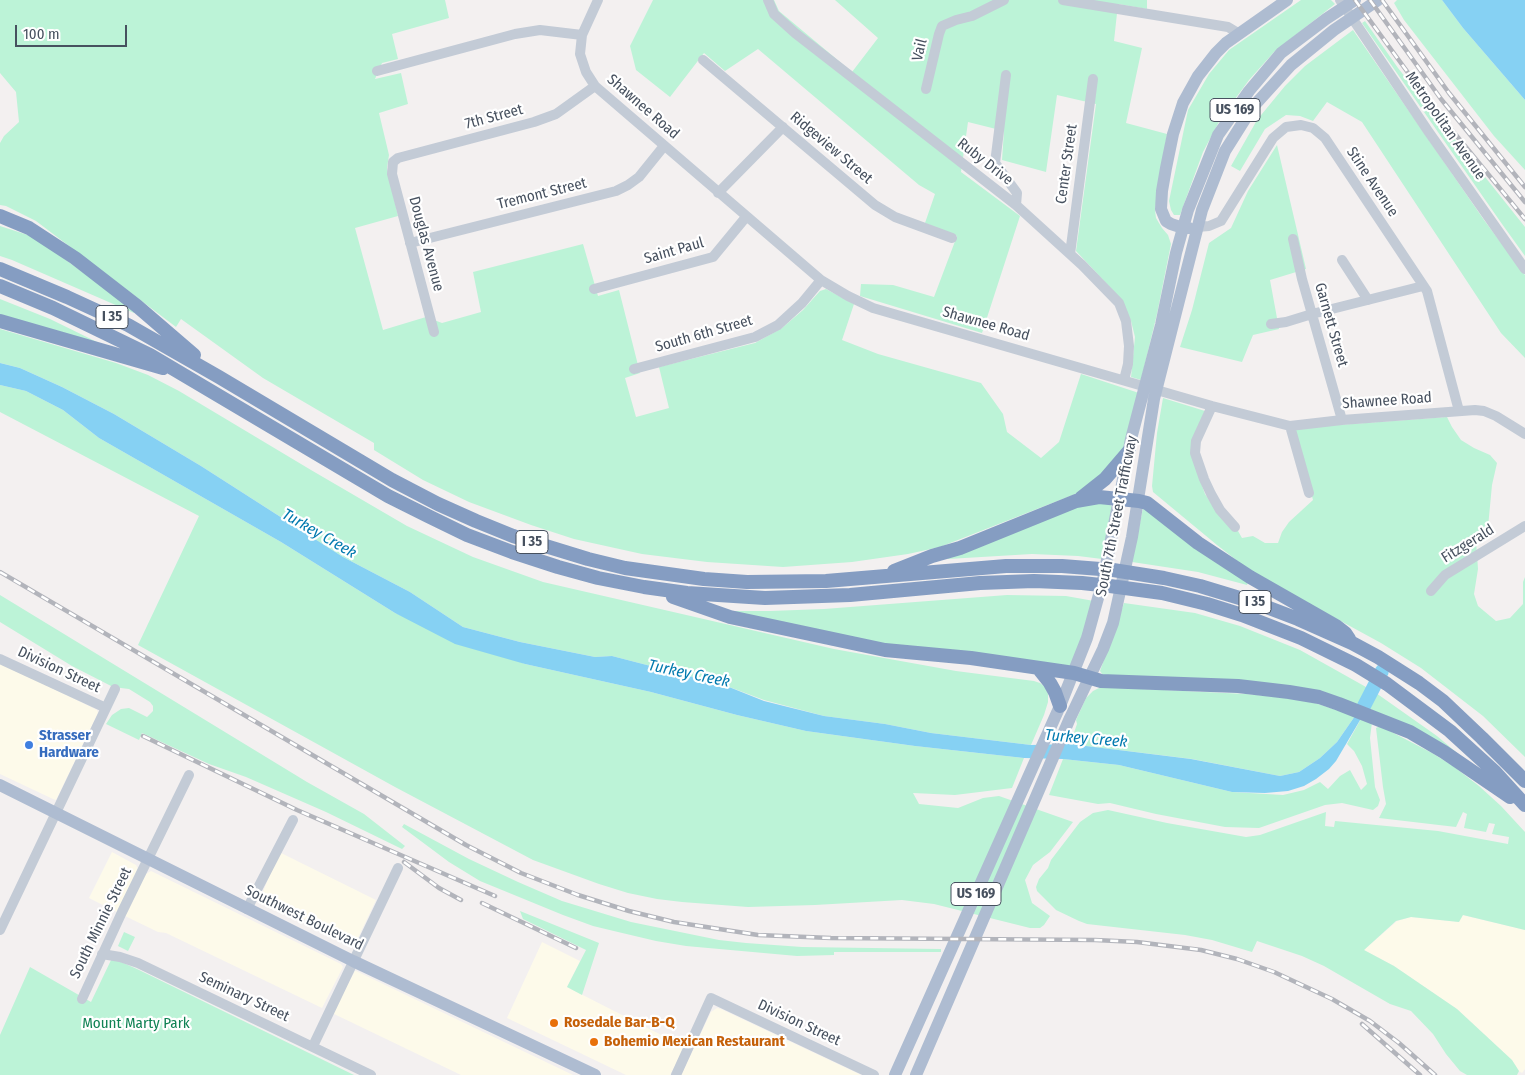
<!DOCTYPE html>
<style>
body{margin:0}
#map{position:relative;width:1525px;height:1075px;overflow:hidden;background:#f3f0f0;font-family:"Fira Sans Condensed",sans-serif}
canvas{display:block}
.scale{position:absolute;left:15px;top:25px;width:112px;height:22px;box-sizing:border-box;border:2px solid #47515f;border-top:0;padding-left:6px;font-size:15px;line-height:18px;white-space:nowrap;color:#47515f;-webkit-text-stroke:4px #fff;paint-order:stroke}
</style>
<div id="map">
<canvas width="1525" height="1075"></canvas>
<div class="scale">100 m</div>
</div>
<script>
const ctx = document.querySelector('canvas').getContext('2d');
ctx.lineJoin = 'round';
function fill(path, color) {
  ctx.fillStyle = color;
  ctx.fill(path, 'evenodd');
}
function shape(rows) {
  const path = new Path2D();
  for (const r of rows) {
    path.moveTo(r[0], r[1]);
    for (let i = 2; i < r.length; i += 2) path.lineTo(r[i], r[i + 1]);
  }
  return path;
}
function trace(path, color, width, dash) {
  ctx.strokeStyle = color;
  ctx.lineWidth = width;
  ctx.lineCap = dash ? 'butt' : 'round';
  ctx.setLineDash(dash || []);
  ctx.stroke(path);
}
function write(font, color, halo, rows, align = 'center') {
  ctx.font = font + ' "Fira Sans Condensed",sans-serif';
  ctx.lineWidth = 4.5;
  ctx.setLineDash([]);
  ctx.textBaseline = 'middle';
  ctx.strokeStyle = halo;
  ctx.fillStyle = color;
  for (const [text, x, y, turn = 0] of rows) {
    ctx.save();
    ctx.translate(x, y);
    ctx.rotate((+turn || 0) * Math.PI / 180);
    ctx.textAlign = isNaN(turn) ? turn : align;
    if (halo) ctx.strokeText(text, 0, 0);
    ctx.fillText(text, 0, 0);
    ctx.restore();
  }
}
fill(shape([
 [0,663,97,710,98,713,56,800,53,799,0,774],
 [112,852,136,865,138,869,117,912,89,898],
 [279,852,376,900,357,940,354,943,263,899,262,894],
 [151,871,341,964,343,967,322,1008,166,933,158,932,125,916,146,874],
 [1462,915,1525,930,1525,1069,1522,1073,1519,1071,1512,1060,1457,1009,1394,966,1364,950,1397,921,1411,917,1459,922],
 [542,942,580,961,567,987,685,1047,670,1075,626,1075,507,1018],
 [355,971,356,971,573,1075,461,1075,332,1013],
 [717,1008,721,1009,861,1075,681,1075,711,1012]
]), '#fdfaea');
fill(shape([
 [0,0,445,0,449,18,392,34,398,59,382,63,375,79,401,73,408,104,379,113,389,155,387,168,398,216,355,228,383,330,426,317,442,323,481,312,473,272,583,244,598,296,619,290,640,373,625,378,636,417,669,408,659,367,755,343,782,328,803,310,820,291,826,289,854,304,842,340,878,354,981,383,1003,414,1007,432,1041,458,1059,442,1081,374,1139,393,1126,442,1117,461,1083,491,940,547,908,554,852,562,783,567,707,562,642,554,574,539,531,525,469,502,423,480,374,450,374,443,263,378,181,319,176,327,36,221,6,206,0,205,0,143,4,136,19,122,16,92,0,73],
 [653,0,774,0,779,11,852,72,878,38,835,0,1147,0,1147,9,1118,4,1114,41,1142,48,1126,123,1167,134,1155,210,1156,218,1162,228,1168,235,1171,244,1157,314,1141,380,1131,377,1135,337,1131,321,1122,300,1076,251,1096,104,1057,95,1046,172,1002,160,1004,131,968,122,961,172,1020,216,982,333,860,296,861,284,893,285,934,297,957,236,925,223,935,194,919,185,758,49,725,71,704,53,670,97,636,70,630,46],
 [1301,0,1331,0,1335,4,1274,52,1249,80,1221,118,1203,152,1180,215,1174,215,1171,210,1169,201,1188,110,1209,74,1229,50],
 [1397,0,1442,0,1463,28,1525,100,1525,170,1494,136,1404,20,1394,3],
 [1365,21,1398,68,1525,227,1525,256,1502,224,1362,23],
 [1353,30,1484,220,1525,275,1525,358,1501,333,1362,122,1327,102,1313,121,1300,116,1286,115,1265,129,1240,171,1231,166,1257,120,1285,86,1305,66],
 [1277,145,1306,269,1270,280,1279,329,1253,335,1242,362,1180,347,1192,310,1209,243,1231,228,1248,191],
 [0,226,34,237,135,310,134,313,12,260,0,256],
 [0,299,50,319,99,343,0,317],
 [0,329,116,363,148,375,179,391,311,470,407,526,473,557,543,582,834,649,956,671,1034,681,1040,683,1045,687,1048,694,1048,702,1044,715,1031,745,931,733,885,724,824,716,764,700,724,685,612,656,595,657,520,642,463,627,410,592,343,557,201,466,114,414,62,387,20,368,0,363],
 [0,385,26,391,63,410,99,438,281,542,395,613,525,664,651,692,737,715,806,731,915,746,1024,758,1012,788,955,795,913,793,919,804,958,808,983,798,999,796,1073,822,1050,852,1033,865,1025,880,1032,903,1050,916,1044,925,1040,928,1030,928,934,904,902,900,815,905,748,907,682,902,657,899,628,893,599,884,533,860,395,787,138,645,199,516,0,412],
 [1163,398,1205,411,1193,460,1205,494,1218,514,1238,531,1242,538,1253,536,1265,543,1278,543,1282,532,1289,522,1313,500,1295,430,1297,428,1447,417,1452,427,1461,440,1474,448,1490,455,1497,463,1492,485,1488,527,1476,541,1478,569,1474,594,1478,606,1496,621,1510,618,1523,604,1523,582,1525,577,1525,757,1483,716,1421,668,1381,643,1271,583,1249,570,1217,545,1153,492,1152,486,1157,433],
 [1086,503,1109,503,1112,507,1102,559,1078,556,1032,554,948,559,947,556],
 [1143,508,1248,582,1247,585,1198,572,1132,562],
 [0,595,307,782,364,814,405,846,402,849,326,812,246,777,209,764,142,733,139,740,106,724,112,715,121,709,129,708,147,717,153,711,153,706,150,702,129,689,113,687,72,666,0,622],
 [1007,595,1066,596,1094,601,1071,667,904,649,731,611,770,611,824,609],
 [1124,603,1195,613,1240,626,1300,650,1366,687,1358,706,1103,675,1100,671],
 [1101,687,1246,694,1287,698,1315,703,1355,716,1337,742,1320,758,1299,772,1280,776,1192,759,1070,744,1077,724,1076,720,1086,698,1093,691],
 [1376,693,1437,736,1463,758,1368,708],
 [1362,717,1372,722,1370,738,1375,787,1380,800,1378,806,1373,810,1342,803,1325,805,1259,828,1225,827,1156,814,1110,803,1098,804,1049,795,1063,759,1119,765,1232,792,1283,795,1304,790,1320,782,1328,789,1340,776,1350,770,1361,790,1367,784,1362,766,1354,751,1347,744],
 [1380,726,1432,753,1453,766,1479,786,1501,806,1525,832,1525,930,1463,915,1459,922,1411,917,1396,921,1364,950,1394,966,1457,1009,1512,1060,1519,1071,1517,1075,1467,1075,1460,1071,1446,1054,1433,1034,1411,1011,1390,1004,1324,966,1302,956,1257,941,1252,952,1212,940,1185,935,1087,924,1079,921,1056,910,1037,891,1036,887,1039,879,1048,868,1051,860,1080,822,1093,813,1108,810,1167,823,1246,837,1260,835,1326,812,1325,826,1334,827,1335,821,1438,831,1508,844,1509,837,1492,834,1495,824,1489,823,1486,832,1464,828,1467,814,1463,812,1456,827,1379,818,1386,804,1383,787,1376,728],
 [404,824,469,859,518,882,562,901,631,922,719,940,746,943,802,947,941,949,941,952,834,952,834,955,797,956,686,946,656,941,618,932,593,926,563,915,480,881,449,862,402,827],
 [520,911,599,943,582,995,567,987,586,950,523,919],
 [124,932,135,937,128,951,118,946],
 [112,958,137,969,354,1075,0,1075,0,1035,30,967,91,1002]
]), '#bcf3d7');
fill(shape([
 [1442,0,1525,0,1525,100,1463,28],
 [0,363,20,368,62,387,114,414,201,466,343,557,410,592,463,627,520,642,595,657,612,656,724,685,764,701,824,716,885,724,931,733,1031,745,1070,744,1191,759,1280,776,1299,772,1320,758,1337,742,1355,716,1366,687,1376,693,1336,761,1329,769,1316,779,1304,786,1288,791,1265,793,1232,792,1119,765,1063,759,1024,758,915,746,806,731,737,715,651,692,525,664,455,644,395,613,281,542,99,438,63,410,26,391,0,385]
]), '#86d1f3');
trace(shape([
 [1364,706,1382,671]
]), '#86d1f3', 14);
trace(shape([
 [598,0,582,35,580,54,586,72,595,86,821,280,848,296,873,308,1212,406,1290,426,1342,420,1475,410,1484,411,1496,416,1525,434],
 [768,0,774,14,795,33,1016,205,1082,265,1119,303,1126,321,1129,346,1128,364,1124,380],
 [1063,0,1228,27,1238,33],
 [1340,0,1428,131,1525,269],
 [703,60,875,205,895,217,952,238],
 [377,71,515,34,540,30,582,35],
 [1006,75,995,163,1017,193,1016,205],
 [926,89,939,34,942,26,956,20,972,16,1004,0],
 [718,193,783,127],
 [1197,227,1209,226,1221,221,1273,138,1286,127,1301,125,1313,128,1325,138,1427,291,1459,411],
 [1293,239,1302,279,1342,420],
 [410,243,616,191,628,185,639,177,664,146],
 [1070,254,1093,79],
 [1342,260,1368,300],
 [594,289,713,257,746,217],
 [1271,324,1286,322,1312,314,1423,286],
 [434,332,392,174,393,162,398,158,534,122,556,114,595,86],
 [634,369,755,337,778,325,802,303,821,280],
 [1212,406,1196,441,1195,453,1204,479,1211,494,1220,510,1235,527],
 [1290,426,1309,493],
 [1431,591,1445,575,1525,526],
 [0,659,106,708],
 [247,909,293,820],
 [0,930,115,689],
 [102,954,120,957,138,963,371,1075],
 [82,999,122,912,189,775],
 [313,1046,398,868],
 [676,1075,711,998,874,1075]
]), '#c3cbd6', 10);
trace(shape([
 [1189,228,1183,228,1171,224,1166,221,1161,209,1162,191,1166,168,1173,134,1183,103,1198,76,1216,53,1226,43,1287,0],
 [0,785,353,961,595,1075],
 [895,1075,1060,706,1087,638,1103,580,1131,439,1161,325,1176,253,1188,210,1218,135,1249,91,1281,53,1326,19,1355,0],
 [916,1075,1070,718,1103,649,1113,623,1132,537,1154,399,1202,210,1225,151,1252,108,1291,65,1334,30,1378,0]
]), '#aebcd1', 12);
trace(shape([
 [0,216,29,228,75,258,137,306,194,355],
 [0,269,67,297,128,325,219,377,392,480,438,504,476,521,513,536,588,559,625,568,704,579,747,582,826,581,1006,566,1062,566,1113,570,1164,578,1200,586,1256,603,1298,619,1352,643,1378,657,1419,683,1443,701,1482,738,1525,781],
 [0,286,53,308,150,355,388,496,428,516,467,535,512,552,558,567,598,578,644,587,687,593,765,598,850,595,980,583,1034,581,1082,583,1110,586,1162,593,1207,604,1242,615,1301,638,1356,665,1387,684,1450,731,1495,772,1525,805],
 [0,321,163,368],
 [1081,498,1105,479,1129,451],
 [894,571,932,556,960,548,1076,501,1099,497,1139,501,1147,503,1198,543,1250,577,1336,626,1345,633,1349,639],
 [673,597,730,617,885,650,971,658,1074,673,1101,681,1238,686,1289,692,1319,697,1339,704,1410,732,1444,752,1510,797],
 [1038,668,1050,683,1055,692,1060,706]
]), '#859dc2', 14);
const rail = shape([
 [1355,0,1433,107,1525,219],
 [1370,0,1441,99,1525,202],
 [1382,0,1449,93,1525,187],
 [0,572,466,845,521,873,578,895,629,911,674,922,758,935,831,938,1095,940,1137,942,1201,950,1237,959,1274,972,1332,999,1370,1021,1399,1043,1435,1075],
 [143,736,297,810,495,896],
 [404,862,439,888,461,900],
 [482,903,576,948],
 [1362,1024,1420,1075]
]);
trace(rail, '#b2b4bb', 4.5);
trace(rail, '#fff', 2.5, [8]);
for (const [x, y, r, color] of [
 [29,745,5,"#3f7fe0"],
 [554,1023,5,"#e8710a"],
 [594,1042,5,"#e8710a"]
]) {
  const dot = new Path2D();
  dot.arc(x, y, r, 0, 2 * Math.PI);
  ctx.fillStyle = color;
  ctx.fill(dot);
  trace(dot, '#fff', 2);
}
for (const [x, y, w] of [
 [1235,110,50],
 [112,317,32],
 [532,542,32],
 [1255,602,32],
 [976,894,50]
]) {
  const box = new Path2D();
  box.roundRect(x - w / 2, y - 11.5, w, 23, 4);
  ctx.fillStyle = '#fff';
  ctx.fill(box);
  trace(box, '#47515f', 1);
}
write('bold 14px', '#47515f', null, [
 ["US 169",1235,110],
 ["I 35",112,317],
 ["I 35",532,542],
 ["I 35",1255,602],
 ["US 169",976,894]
]);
write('15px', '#47515f', '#fff', [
 ["Vail",920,50,-76],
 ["Shawnee Road",643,107,41],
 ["7th Street",494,117,-15],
 ["Metropolitan Avenue",1445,126,55],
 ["Ridgeview Street",831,148,40],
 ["Ruby Drive",985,162,38],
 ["Center Street",1067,164,-82],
 ["Stine Avenue",1372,182,56],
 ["Tremont Street",542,194,-14],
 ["Douglas Avenue",426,244,75],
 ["Saint Paul",674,251,-16],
 ["Shawnee Road",986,324,16],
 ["Garnett Street",1331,325,74],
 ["South 6th Street",704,334,-16],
 ["Shawnee Road",1387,401,-4],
 ["South 7th Street Trafficway",1117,516,-79],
 ["Fitzgerald",1468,544,-32],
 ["Division Street",59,670,25],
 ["Southwest Boulevard",304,918,26],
 ["South Minnie Street",101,923,-64],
 ["Seminary Street",244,997,25],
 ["Division Street",799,1023,25]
]);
write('bold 15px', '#366cbe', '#fff', [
 ["Strasser",39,736],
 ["Hardware",39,753]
], 'left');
write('bold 15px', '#c56008', '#fff', [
 ["Rosedale Bar-B-Q",564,1023],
 ["Bohemio Mexican Restaurant",604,1042]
], 'left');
write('15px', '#108254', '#fff', [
 ["Mount Marty Park",136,1024]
]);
write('italic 16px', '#037aaf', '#fff', [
 ["Turkey Creek",319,534,30],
 ["Turkey Creek",689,674,12],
 ["Turkey Creek",1086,739,5]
]);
</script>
